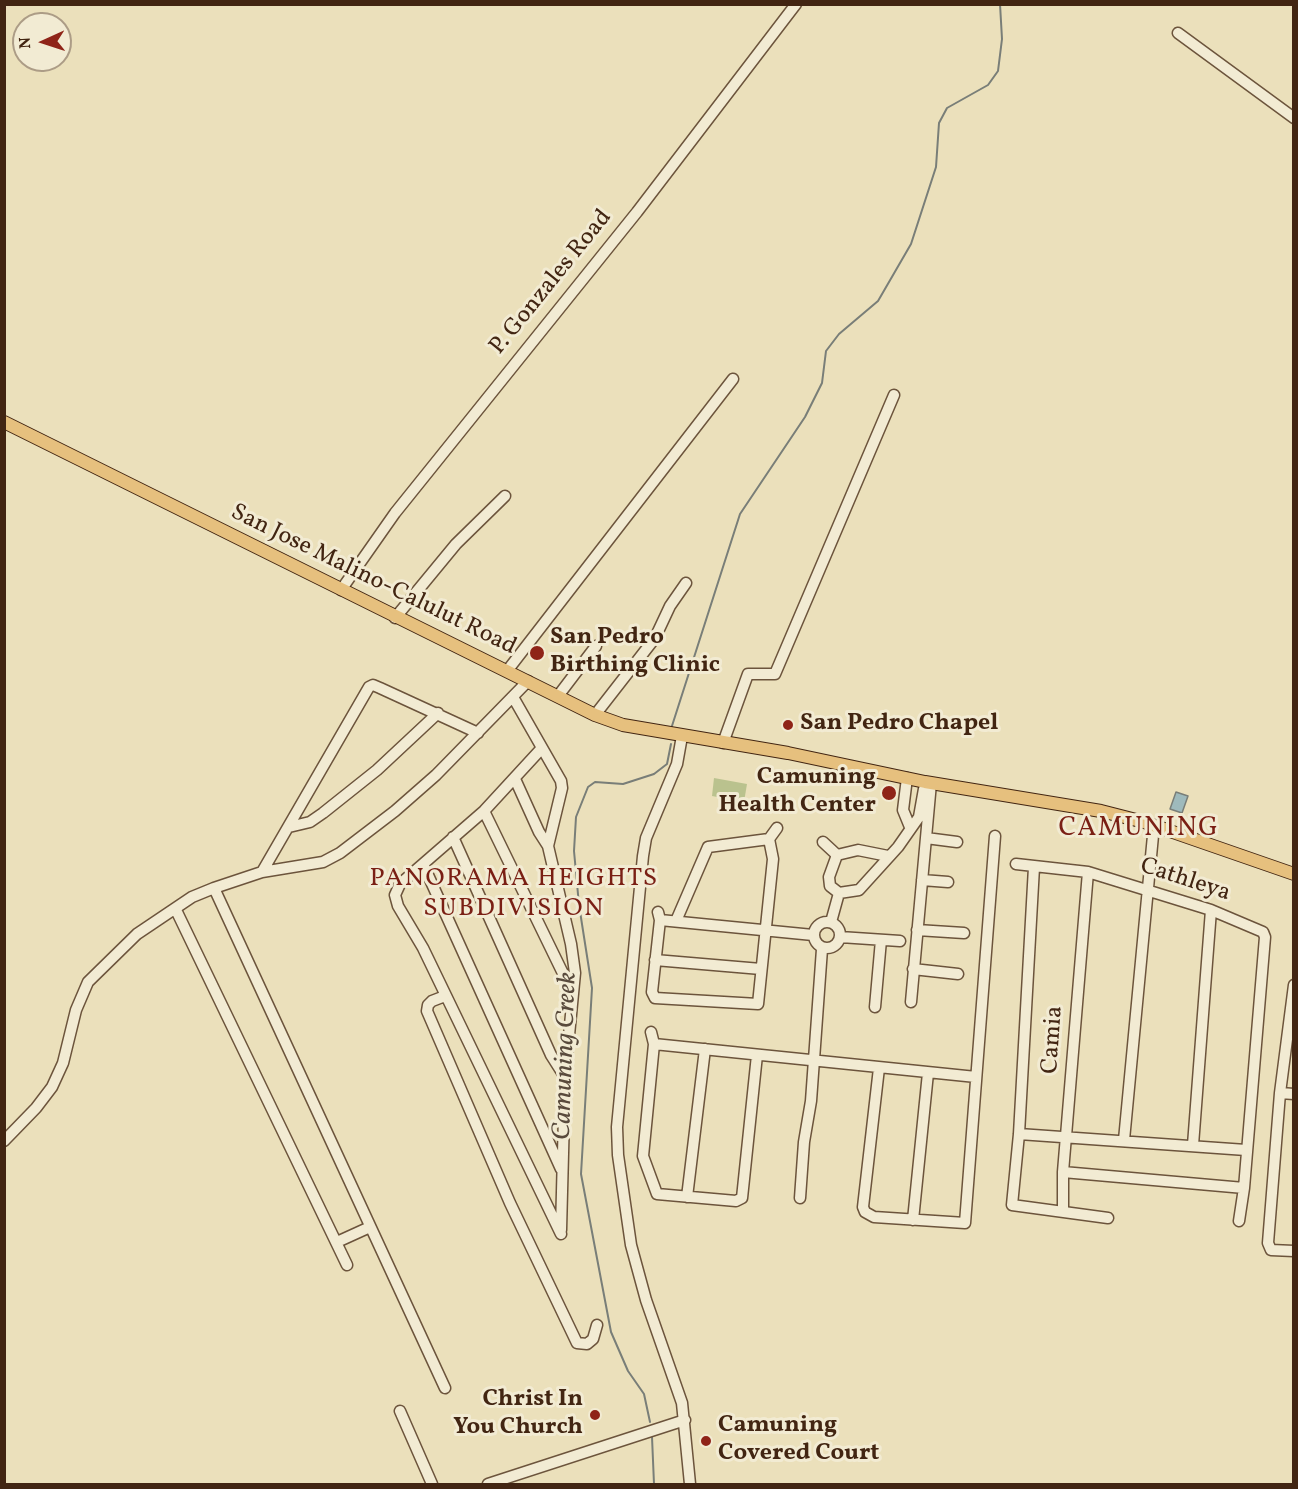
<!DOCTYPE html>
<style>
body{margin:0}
#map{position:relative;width:1298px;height:1489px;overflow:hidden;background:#ebe0bb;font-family:Vollkorn,serif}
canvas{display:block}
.frame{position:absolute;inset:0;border:6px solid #422512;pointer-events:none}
.north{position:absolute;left:12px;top:12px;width:60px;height:60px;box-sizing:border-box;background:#f2ebd3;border:2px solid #ac9c86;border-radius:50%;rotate:267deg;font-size:16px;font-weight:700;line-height:24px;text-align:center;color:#422512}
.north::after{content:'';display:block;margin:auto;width:21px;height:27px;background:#8f2418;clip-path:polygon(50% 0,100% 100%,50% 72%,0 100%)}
</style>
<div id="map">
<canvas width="1298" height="1489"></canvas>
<div class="frame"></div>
<div class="north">N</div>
</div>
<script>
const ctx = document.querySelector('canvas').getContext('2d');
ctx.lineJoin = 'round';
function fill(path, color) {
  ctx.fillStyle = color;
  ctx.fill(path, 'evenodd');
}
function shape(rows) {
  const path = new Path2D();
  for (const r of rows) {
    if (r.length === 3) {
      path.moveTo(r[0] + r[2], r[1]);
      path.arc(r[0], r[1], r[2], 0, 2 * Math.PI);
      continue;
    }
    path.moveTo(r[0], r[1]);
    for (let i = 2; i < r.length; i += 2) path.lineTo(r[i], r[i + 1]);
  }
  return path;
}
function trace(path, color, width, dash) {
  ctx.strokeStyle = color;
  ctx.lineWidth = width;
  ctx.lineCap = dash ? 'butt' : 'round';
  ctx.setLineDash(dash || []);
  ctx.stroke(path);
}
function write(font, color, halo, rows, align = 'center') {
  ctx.font = font + ' Vollkorn,serif';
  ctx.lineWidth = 6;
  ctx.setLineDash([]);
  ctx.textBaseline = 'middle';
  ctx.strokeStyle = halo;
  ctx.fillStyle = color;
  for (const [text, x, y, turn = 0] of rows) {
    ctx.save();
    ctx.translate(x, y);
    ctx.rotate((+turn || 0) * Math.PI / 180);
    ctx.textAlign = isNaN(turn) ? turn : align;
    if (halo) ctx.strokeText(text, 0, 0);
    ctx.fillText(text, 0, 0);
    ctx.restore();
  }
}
fill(shape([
 [714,778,747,784,744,802,712,796]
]), '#bac28e');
const water = shape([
 [1176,792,1188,796,1182,813,1170,809,1176,792]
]);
fill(water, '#9ebabc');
trace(water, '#797e78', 1.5);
trace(shape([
 [671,729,740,514,805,417,822,383,826,351,839,334,878,301,911,244,936,167,939,123,947,108,988,85,998,71,1002,39,1000,4],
 [650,1422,644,1394,628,1371,611,1332,581,1174,592,988,579,905,574,851,576,817,588,787,595,782,623,784,654,774,667,764,671,744],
 [652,1437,654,1484]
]), '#797e78', 2);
const minor = shape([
 [1178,33,1294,118],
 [341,590,395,513,637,212,796,4],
 [395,618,456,544,505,496],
 [507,671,733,379],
 [558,696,596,646],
 [513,697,561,781,562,788,548,846,571,944,575,973,565,1077,561,1230],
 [595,715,655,638,670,606,686,583],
 [682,736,677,764,646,838,643,856,617,1127,618,1155,631,1245,646,1300,682,1403,690,1484],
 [723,743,748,674,775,674,894,395],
 [542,748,484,811,400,884,395,895,398,906,423,948,561,1234],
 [907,778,903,810,910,827],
 [515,779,539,832,548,846],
 [484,811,573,994],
 [289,827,310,822,323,813,377,770,438,713],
 [453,837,551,1055,565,1077],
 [926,838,957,842],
 [823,842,837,855],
 [423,864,561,1169],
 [1016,864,1088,872,1211,910,1263,932,1265,937,1244,1188,1239,1221],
 [1034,867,1019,1134,1012,1205,1108,1218],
 [262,872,369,687,373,685,380,688,478,733],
 [922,880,948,882],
 [214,888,445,1388],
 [839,893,830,886,829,877,837,855,858,850,888,856],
 [176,910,347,1265],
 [658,912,660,920,813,935],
 [660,920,652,992,655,998,758,1004,773,859,769,839],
 [676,921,708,847,769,839,777,828],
 [827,935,13],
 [831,922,839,893,859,890,898,847,919,817,924,789],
 [917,930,964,933],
 [840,937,900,941],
 [655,960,761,969],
 [913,969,958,974],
 [1294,985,1280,1093,1268,1243,1271,1250,1294,1251],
 [445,996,432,1001,428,1005,427,1011,510,1203,577,1343,587,1344,593,1339,597,1325],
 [911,1002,931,783],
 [875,1007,881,940],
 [651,1032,654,1044,643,1156,657,1194,736,1201,742,1198,757,1055],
 [654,1044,976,1077],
 [879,1068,863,1207,865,1212,874,1217,965,1223,995,836],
 [1280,1093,1294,1094],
 [1019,1134,1246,1150],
 [1124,1140,1154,825],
 [4,1141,36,1108,52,1087,63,1063,76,1010,88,982,137,934,192,897,214,888,262,872,323,862,340,853,395,811,436,775,528,681],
 [1193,1145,1211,910],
 [1063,1172,1244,1188],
 [687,1197,705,1049],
 [800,1198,804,1142,811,1101,822,949],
 [1063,1211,1063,1172,1088,872],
 [913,1220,928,1073],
 [337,1242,370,1227],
 [400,1411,432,1484],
 [488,1484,685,1420]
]);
const major = shape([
 [4,422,595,715,623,725,788,753,925,782,1101,811,1144,822,1294,874]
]);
trace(minor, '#6c543c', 13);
trace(major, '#422512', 14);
trace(minor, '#f2ebd3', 10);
trace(major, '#e6c07e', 12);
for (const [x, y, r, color] of [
 [537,653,8,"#8f2418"],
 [788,725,6,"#8f2418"],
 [889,793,8,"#8f2418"],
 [595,1415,6,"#8f2418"],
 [706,1441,6,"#8f2418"]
]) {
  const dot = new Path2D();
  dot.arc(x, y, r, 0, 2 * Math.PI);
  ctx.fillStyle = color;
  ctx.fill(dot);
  trace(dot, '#f2ebd3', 2);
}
write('24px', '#422512', '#f2ebd3', [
 ["P. Gonzales Road",552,283,-51],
 ["San Jose Malino-Calulut Road",373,581,26],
 ["Cathleya",1185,881,18],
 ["Camia",1054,1040,-86]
]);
write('bold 24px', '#422512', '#f2ebd3', [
 ["San Pedro",550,639],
 ["Birthing Clinic",550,667],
 ["San Pedro Chapel",800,725],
 ["Camuning",876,779,"right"],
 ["Health Center",876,807,"right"],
 ["Christ In",583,1401,"right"],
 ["You Church",583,1429,"right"],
 ["Camuning",718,1427],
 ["Covered Court",718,1455]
], 'left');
ctx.letterSpacing = '1.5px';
write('26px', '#7a1f14', '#f2ebd3', [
 ["PANORAMA HEIGHTS",514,880],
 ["SUBDIVISION",514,910]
]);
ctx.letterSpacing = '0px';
write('italic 26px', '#594a3c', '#f2ebd3', [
 ["Camuning Creek",567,1056,-88]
]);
ctx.letterSpacing = '1.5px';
write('27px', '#7a1f14', '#f2ebd3', [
 ["CAMUNING",1139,830]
]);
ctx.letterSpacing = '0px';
</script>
